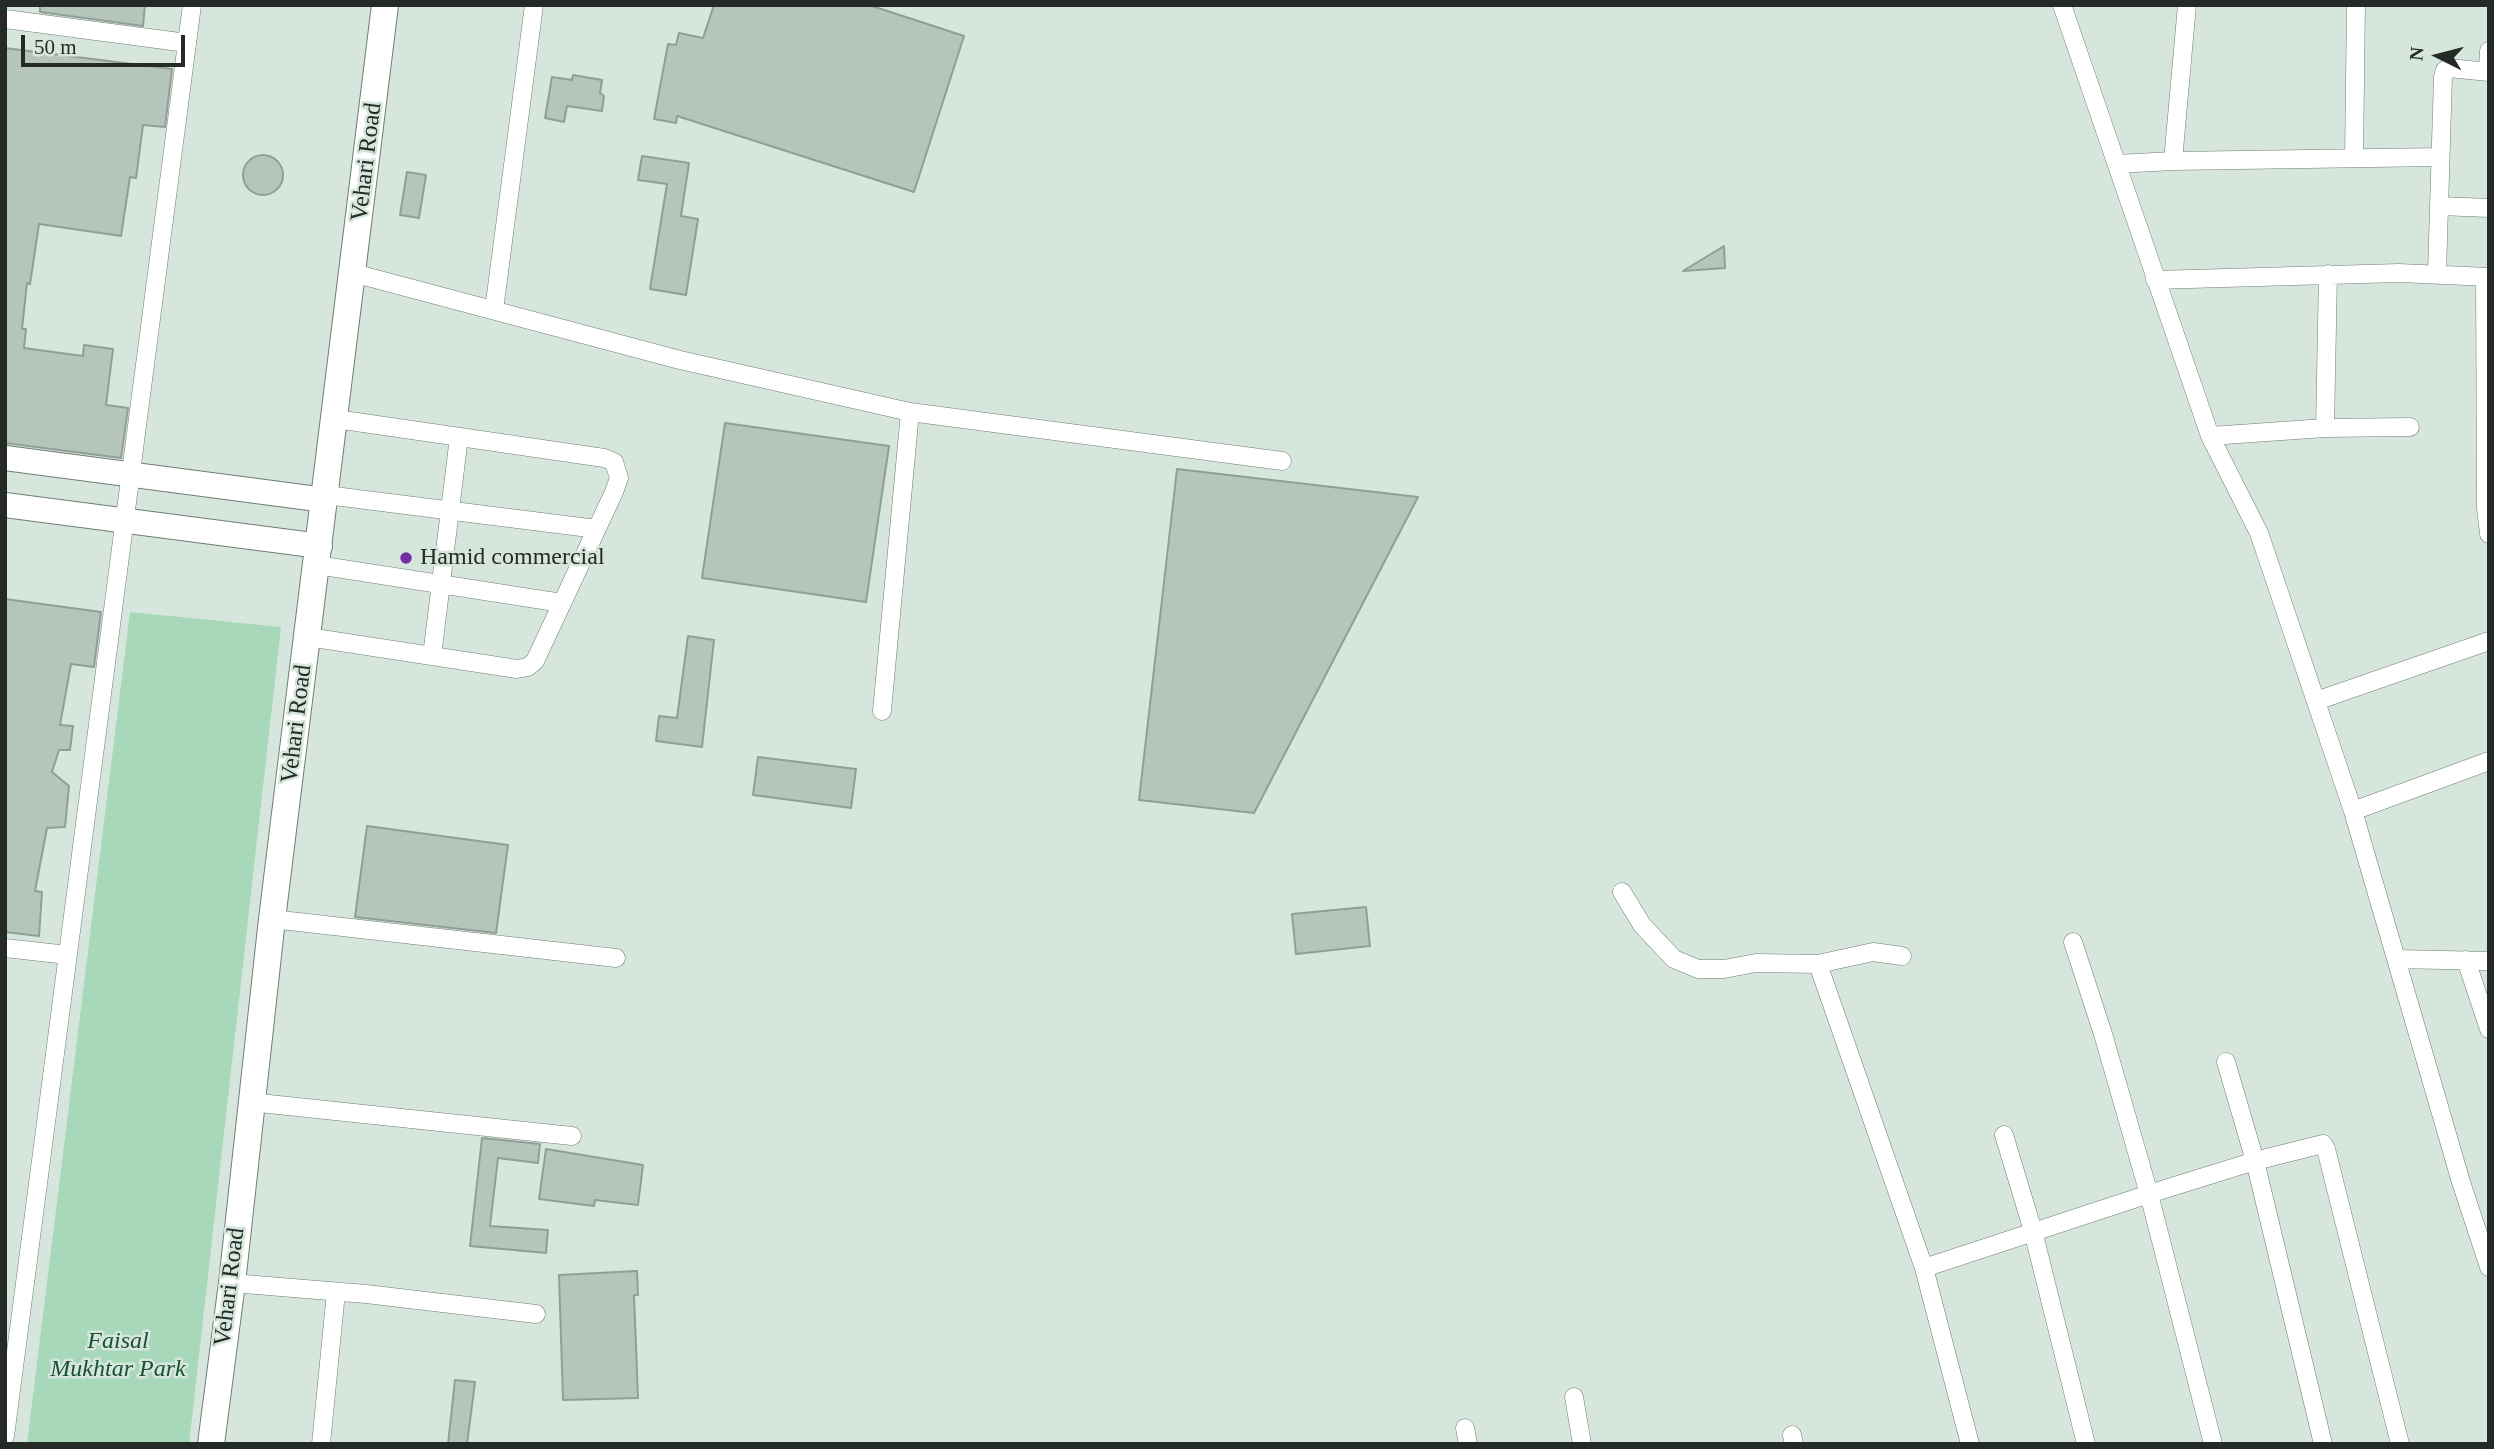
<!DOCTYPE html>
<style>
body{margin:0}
#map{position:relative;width:2494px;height:1449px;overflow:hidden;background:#d7e6dc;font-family:Georgia,serif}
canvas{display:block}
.frame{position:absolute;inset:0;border:7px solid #242a26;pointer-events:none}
.north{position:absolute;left:2403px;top:21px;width:70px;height:70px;-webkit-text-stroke:5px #d7e6dc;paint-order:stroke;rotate:276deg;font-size:19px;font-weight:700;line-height:28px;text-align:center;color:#242a26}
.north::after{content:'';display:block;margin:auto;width:24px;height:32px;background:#242a26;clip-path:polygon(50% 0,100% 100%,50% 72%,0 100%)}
.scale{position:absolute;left:21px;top:35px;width:164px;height:32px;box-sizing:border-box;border:4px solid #242a26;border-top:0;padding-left:9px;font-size:21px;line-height:24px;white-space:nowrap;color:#242a26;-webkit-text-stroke:5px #d7e6dc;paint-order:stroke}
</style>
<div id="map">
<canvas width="2494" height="1449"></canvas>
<div class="frame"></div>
<div class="north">N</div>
<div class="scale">50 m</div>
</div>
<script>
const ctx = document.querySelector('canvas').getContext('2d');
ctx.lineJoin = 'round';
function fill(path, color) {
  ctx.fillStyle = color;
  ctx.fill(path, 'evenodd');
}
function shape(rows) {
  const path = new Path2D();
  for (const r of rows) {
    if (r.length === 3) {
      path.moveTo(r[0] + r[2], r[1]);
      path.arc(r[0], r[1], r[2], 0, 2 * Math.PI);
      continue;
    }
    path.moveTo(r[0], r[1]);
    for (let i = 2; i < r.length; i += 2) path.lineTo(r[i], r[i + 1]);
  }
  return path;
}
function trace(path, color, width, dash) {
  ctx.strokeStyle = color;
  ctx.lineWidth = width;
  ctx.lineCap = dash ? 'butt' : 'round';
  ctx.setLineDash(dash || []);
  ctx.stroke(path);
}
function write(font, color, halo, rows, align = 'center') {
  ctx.font = font + ' Georgia,serif';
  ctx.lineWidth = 5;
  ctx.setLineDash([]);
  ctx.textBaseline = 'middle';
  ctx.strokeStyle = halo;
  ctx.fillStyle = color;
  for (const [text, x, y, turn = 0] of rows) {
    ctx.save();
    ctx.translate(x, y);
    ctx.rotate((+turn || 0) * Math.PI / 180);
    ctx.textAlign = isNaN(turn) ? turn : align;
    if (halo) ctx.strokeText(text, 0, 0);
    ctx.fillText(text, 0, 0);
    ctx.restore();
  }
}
fill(shape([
 [130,612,281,627,189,1444,27,1444]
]), '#a7d8ba');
const building = shape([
 [40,5,145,5,143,26,40,12,40,5],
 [714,5,869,5,964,36,914,192,677,116,676,123,654,119,668,44,676,45,679,33,703,38,714,5],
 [5,48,172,69,165,127,143,125,136,178,130,177,121,236,39,224,30,284,27,283,22,329,26,329,24,348,83,356,84,345,113,349,106,405,128,408,121,458,5,443,5,48],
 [573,75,602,80,600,93,604,96,602,111,567,106,564,122,545,118,552,77,572,80,573,75],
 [263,175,20],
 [642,156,689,163,681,216,698,219,686,295,650,289,667,184,638,180,642,156],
 [407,172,426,175,419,218,400,215,407,172],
 [1724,246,1725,268,1683,271,1724,246],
 [725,423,889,446,866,602,702,578,725,423],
 [1177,469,1418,497,1254,813,1139,800,1177,469],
 [5,599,101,612,94,667,71,664,60,725,73,726,70,750,59,750,52,772,69,786,65,827,47,828,35,891,42,892,39,936,5,932,5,599],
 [688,636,714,640,702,747,656,741,659,716,677,718,688,636],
 [758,757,856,769,851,808,753,795,758,757],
 [367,826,508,845,496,933,355,917,367,826],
 [1366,907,1370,946,1296,954,1292,914,1366,907],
 [482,1138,540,1144,538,1163,498,1158,490,1226,548,1230,546,1253,470,1246,482,1138],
 [546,1149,643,1165,638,1205,595,1200,594,1206,539,1199,546,1149],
 [637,1271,638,1295,634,1295,638,1398,563,1400,559,1275,637,1271],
 [455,1380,475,1382,467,1444,448,1444,455,1380]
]);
fill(building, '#b6c5bb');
trace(building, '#909f96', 2);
const street = shape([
 [2062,5,2210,436,2259,533,2353,811,2461,1182,2489,1267],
 [5,19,187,43],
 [2488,72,2489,51],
 [2354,157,2356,5],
 [2173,161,2187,5],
 [2117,164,2173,161,2440,157],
 [2439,206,2489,208],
 [353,273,680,360,910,412,1282,461],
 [2437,273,2443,77,2445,70,2449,68,2489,72],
 [2485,277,2486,508,2489,534],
 [2155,280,2399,273,2489,277],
 [494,310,534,5],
 [2325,428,2328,274],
 [2210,436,2325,428,2410,427],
 [326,495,597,529],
 [317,565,562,603],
 [308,637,517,669,528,667,535,661,614,492,619,478,614,462,604,458,336,419],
 [432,656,459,437],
 [2316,701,2489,641],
 [882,711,910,412],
 [2353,811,2489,761],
 [1622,892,1642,925,1674,959,1698,969,1724,969,1756,963,1818,964,1873,952,1902,956],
 [272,919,616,958],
 [2073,942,2103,1034,2149,1194,2213,1444],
 [5,948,68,955],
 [2396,959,2489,961],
 [2466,960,2489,1029],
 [1818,964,1924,1268,1970,1444],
 [2226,1062,2255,1161,2323,1444],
 [250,1102,572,1136],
 [2004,1135,2033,1231,2086,1444],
 [1924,1268,2149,1194,2255,1161,2323,1144,2326,1149,2400,1444],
 [232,1283,366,1294,536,1314],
 [1574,1397,1582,1444],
 [1465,1428,1468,1444],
 [1792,1435,1794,1444],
 [5,1436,192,5],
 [321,1444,336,1292]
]);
const secondary = shape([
 [5,458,325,500],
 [5,505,320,546]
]);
const primary = shape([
 [211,1444,232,1283,272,919,385,5]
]);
trace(street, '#6e7d74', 19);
trace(secondary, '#6e7d74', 26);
trace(primary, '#6e7d74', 28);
trace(street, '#fff', 18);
trace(secondary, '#fff', 24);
trace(primary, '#fff', 26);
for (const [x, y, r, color] of [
 [406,558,7,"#732fa3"]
]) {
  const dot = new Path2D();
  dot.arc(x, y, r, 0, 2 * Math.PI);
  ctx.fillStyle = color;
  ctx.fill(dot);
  trace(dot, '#d7e6dc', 2.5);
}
write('24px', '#242a26', '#d7e6dc', [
 ["Vehari Road",367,162,-83],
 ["Vehari Road",297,724,-83],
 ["Vehari Road",230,1287,-83]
]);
write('24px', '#242a26', '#d7e6dc', [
 ["Hamid commercial",420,558]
], 'left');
write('italic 24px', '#175034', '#d7e6dc', [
 ["Faisal",118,1342],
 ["Mukhtar Park",118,1370]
]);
</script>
